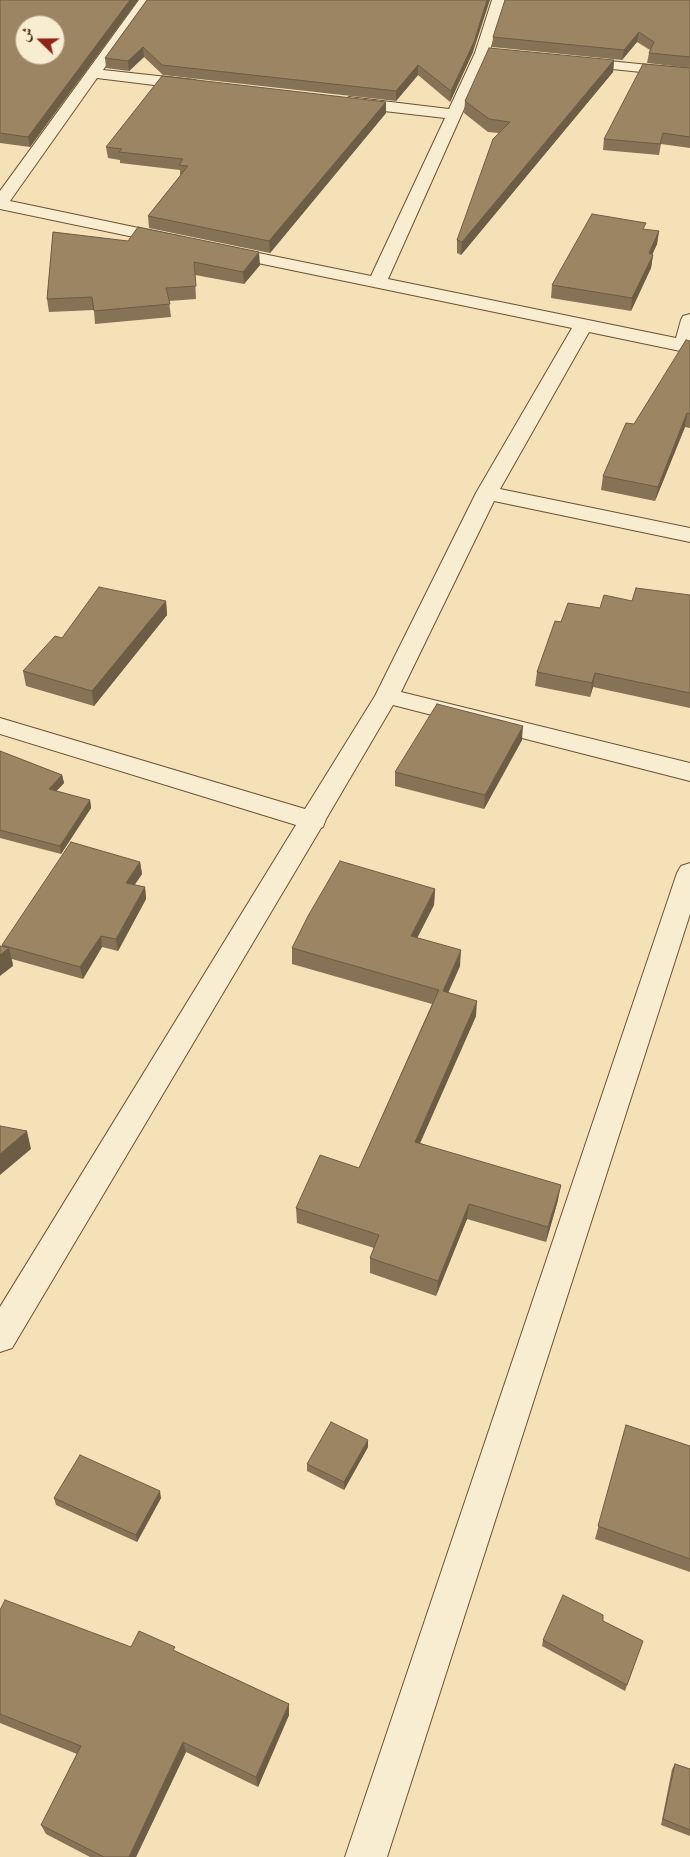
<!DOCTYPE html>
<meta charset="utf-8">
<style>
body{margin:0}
#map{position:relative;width:690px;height:1857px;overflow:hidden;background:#f4e1b8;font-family:"IM FELL English",Amiri,serif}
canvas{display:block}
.north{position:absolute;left:15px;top:15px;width:50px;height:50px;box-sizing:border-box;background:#f8ecd1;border:1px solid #ad9b7f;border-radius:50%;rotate:292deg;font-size:14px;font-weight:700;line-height:20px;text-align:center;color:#3d2204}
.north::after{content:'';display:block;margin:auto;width:18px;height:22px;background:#8f2418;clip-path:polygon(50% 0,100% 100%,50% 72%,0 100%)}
</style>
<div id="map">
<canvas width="690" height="1857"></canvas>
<div class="north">ش</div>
</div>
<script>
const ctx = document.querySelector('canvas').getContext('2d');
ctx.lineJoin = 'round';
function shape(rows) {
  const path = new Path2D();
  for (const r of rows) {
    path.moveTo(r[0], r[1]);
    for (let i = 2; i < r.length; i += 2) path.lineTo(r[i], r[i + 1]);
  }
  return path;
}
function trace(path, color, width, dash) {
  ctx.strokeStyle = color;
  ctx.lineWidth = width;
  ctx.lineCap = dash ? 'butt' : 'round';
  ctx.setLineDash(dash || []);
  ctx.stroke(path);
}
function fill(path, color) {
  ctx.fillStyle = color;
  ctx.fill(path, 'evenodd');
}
const minor = shape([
 [139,0,153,0,103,70,195,80,203,85,195,90,97,78,10,201,172,235,178,236,181,240,178,244,172,245,0,209,0,191,139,0],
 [492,0,506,0,489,53,388,279,676,338,681,320,683,316,690,314,690,353,589,332,500,489,690,528,690,542,494,501,401,692,690,763,690,781,393,705,326,819,323,827,321,828,12,1348,0,1352,0,1307,296,825,0,734,0,718,305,809,375,696,476,493,572,328,224,256,218,255,215,251,218,247,224,246,371,276,445,118,349,107,341,102,349,97,449,109,475,53,492,0],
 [578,58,690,69,690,77,573,65,571,62,573,59,578,58],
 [690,863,690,914,387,1857,345,1857,677,873,681,866,690,863]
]);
trace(minor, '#6b5231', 2);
fill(minor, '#f8ecd1');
fill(shape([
 [0,0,138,0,30,147,0,143],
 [147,0,473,52,450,102,418,75,396,101,163,75,144,57,129,71,106,68,105,58],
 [690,0,690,68,647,63,649,53,650,50,637,42,622,60,492,47,493,37],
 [614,60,613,72,461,255,457,253,457,240,499,133,488,132,464,113,465,101],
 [690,68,690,148,661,144,659,155,603,150,604,139],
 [386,102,386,113,270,253,149,228,148,216,180,176,180,170,120,163,120,160,108,158,106,147],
 [645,230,659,231,657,244,652,255,653,255,651,268,631,311,551,298,552,285],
 [53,232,260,265,244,284,195,275,196,299,169,301,171,317,95,324,94,310,49,312,47,299],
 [690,341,690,428,685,427,655,501,601,490,603,476,634,424],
 [690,595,690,708,593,687,590,697,535,686,537,672,561,622,600,608,632,601],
 [166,601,167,615,94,706,26,686,23,671,62,638],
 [522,740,484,809,395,786,395,772],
 [0,751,62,775,64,783,56,791,90,800,91,808,61,854,0,838],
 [140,862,142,874,134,885,145,887,146,899,118,951,102,947,83,979,12,959,13,966,2,945],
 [435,889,434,905,417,938,460,966,448,992,476,1016,420,1143,558,1200,546,1242,467,1219,436,1296,370,1273,370,1258,374,1248,297,1223,296,1208,359,1168,432,1004,292,964,292,948],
 [626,1425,690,1446,690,1572,595,1539],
 [368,1440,368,1447,344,1490,307,1471,307,1464],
 [54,1498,161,1498,137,1542,56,1505],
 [0,1610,131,1647,175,1651,289,1704,289,1715,258,1787,186,1752,136,1857,90,1857,46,1834,41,1825,77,1754,0,1723],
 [603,1621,643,1641,625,1691,542,1646,543,1640],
 [675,1764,690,1769,690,1836,661,1825,672,1769]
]), '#867254');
fill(shape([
 [130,0,138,0,30,147,28,137],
 [487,0,490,0,473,52,450,102,451,91],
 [639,32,637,42,622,60,624,50],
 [143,47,144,57,129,71,128,61],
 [614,60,613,72,461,255,462,242],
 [418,65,418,75,396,101,396,91],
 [386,102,386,113,270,253,269,241],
 [659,231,657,244,647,266,649,253],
 [259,252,260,265,244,284,243,272],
 [653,255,651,268,631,311,632,298],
 [687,413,685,427,655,501,658,487],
 [166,601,167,615,94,706,92,691],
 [595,673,593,687,590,697,592,683],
 [523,726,522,740,484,809,485,795],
 [62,775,64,783,50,798,49,789],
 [90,800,91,808,61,854,60,846],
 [140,862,142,874,128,895,126,883],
 [145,887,146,899,118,951,116,939],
 [435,889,434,905,410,952,411,936],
 [101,936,102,947,83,979,80,967],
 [9,948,13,966,0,976,0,955],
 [461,950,460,966,442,1007,443,991],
 [477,1001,476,1016,414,1157,415,1142],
 [27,1131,31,1149,0,1175,0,1154],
 [561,1185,558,1200,546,1242,548,1227],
 [469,1204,467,1219,436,1296,438,1281],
 [368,1440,368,1447,344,1490,344,1482],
 [160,1491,161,1498,137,1542,136,1535],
 [289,1704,289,1715,258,1787,256,1777],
 [183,1742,186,1752,136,1857,129,1857]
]), '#6d5d45');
const building = shape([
 [0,0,130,0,28,137,0,133,0,0],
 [25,25,55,25,55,55,25,55,25,25],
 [147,0,487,0,474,42,451,91,418,65,396,91,162,65,143,47,128,61,105,58,147,0],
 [505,0,690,0,690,57,649,53,654,42,639,32,624,50,493,37,505,0],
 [489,48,614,60,462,242,457,240,493,139,510,122,489,119,465,101,489,48],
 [643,64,690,68,690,137,663,133,660,144,604,139,643,64],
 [162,76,386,102,269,241,148,216,188,166,179,165,183,159,119,152,122,149,106,147,162,76],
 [592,214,646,223,643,229,659,231,649,253,653,255,632,298,552,285,592,214],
 [138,227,259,252,243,272,194,262,196,286,166,288,170,304,94,311,92,297,47,299,53,232,128,241,138,227],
 [686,340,690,341,690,414,687,413,658,487,603,476,626,423,634,424,686,340],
 [99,587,166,601,92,691,23,671,55,636,62,638,99,587],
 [636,588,690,595,690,693,595,673,592,683,537,672,555,621,561,622,568,603,600,608,604,595,632,601,636,588],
 [437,704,523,726,485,795,395,772,437,704],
 [0,751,62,775,49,789,90,800,60,846,0,830,0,751],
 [71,842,140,862,126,883,145,887,116,939,101,936,80,967,2,945,71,842],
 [340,861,435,889,411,936,461,950,443,991,477,1001,415,1142,561,1185,548,1227,469,1204,438,1281,370,1258,379,1235,296,1208,320,1155,359,1168,439,990,292,948,308,916,340,861],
 [0,946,9,948,0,955,0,946],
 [0,1126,27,1131,0,1154,0,1126],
 [331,1422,368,1440,344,1482,307,1464,331,1422],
 [626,1425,690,1446,690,1559,598,1526,626,1425],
 [80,1455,160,1491,136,1535,54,1498,80,1455],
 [563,1595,603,1615,603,1621,643,1641,627,1685,543,1640,563,1595],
 [5,1600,131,1647,139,1631,175,1647,173,1650,289,1704,256,1777,183,1742,129,1857,104,1857,41,1825,81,1746,0,1714,0,1610,5,1600],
 [675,1764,690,1769,690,1830,663,1819,675,1764]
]);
fill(building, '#9c8562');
trace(building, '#6d5d45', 1);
</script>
